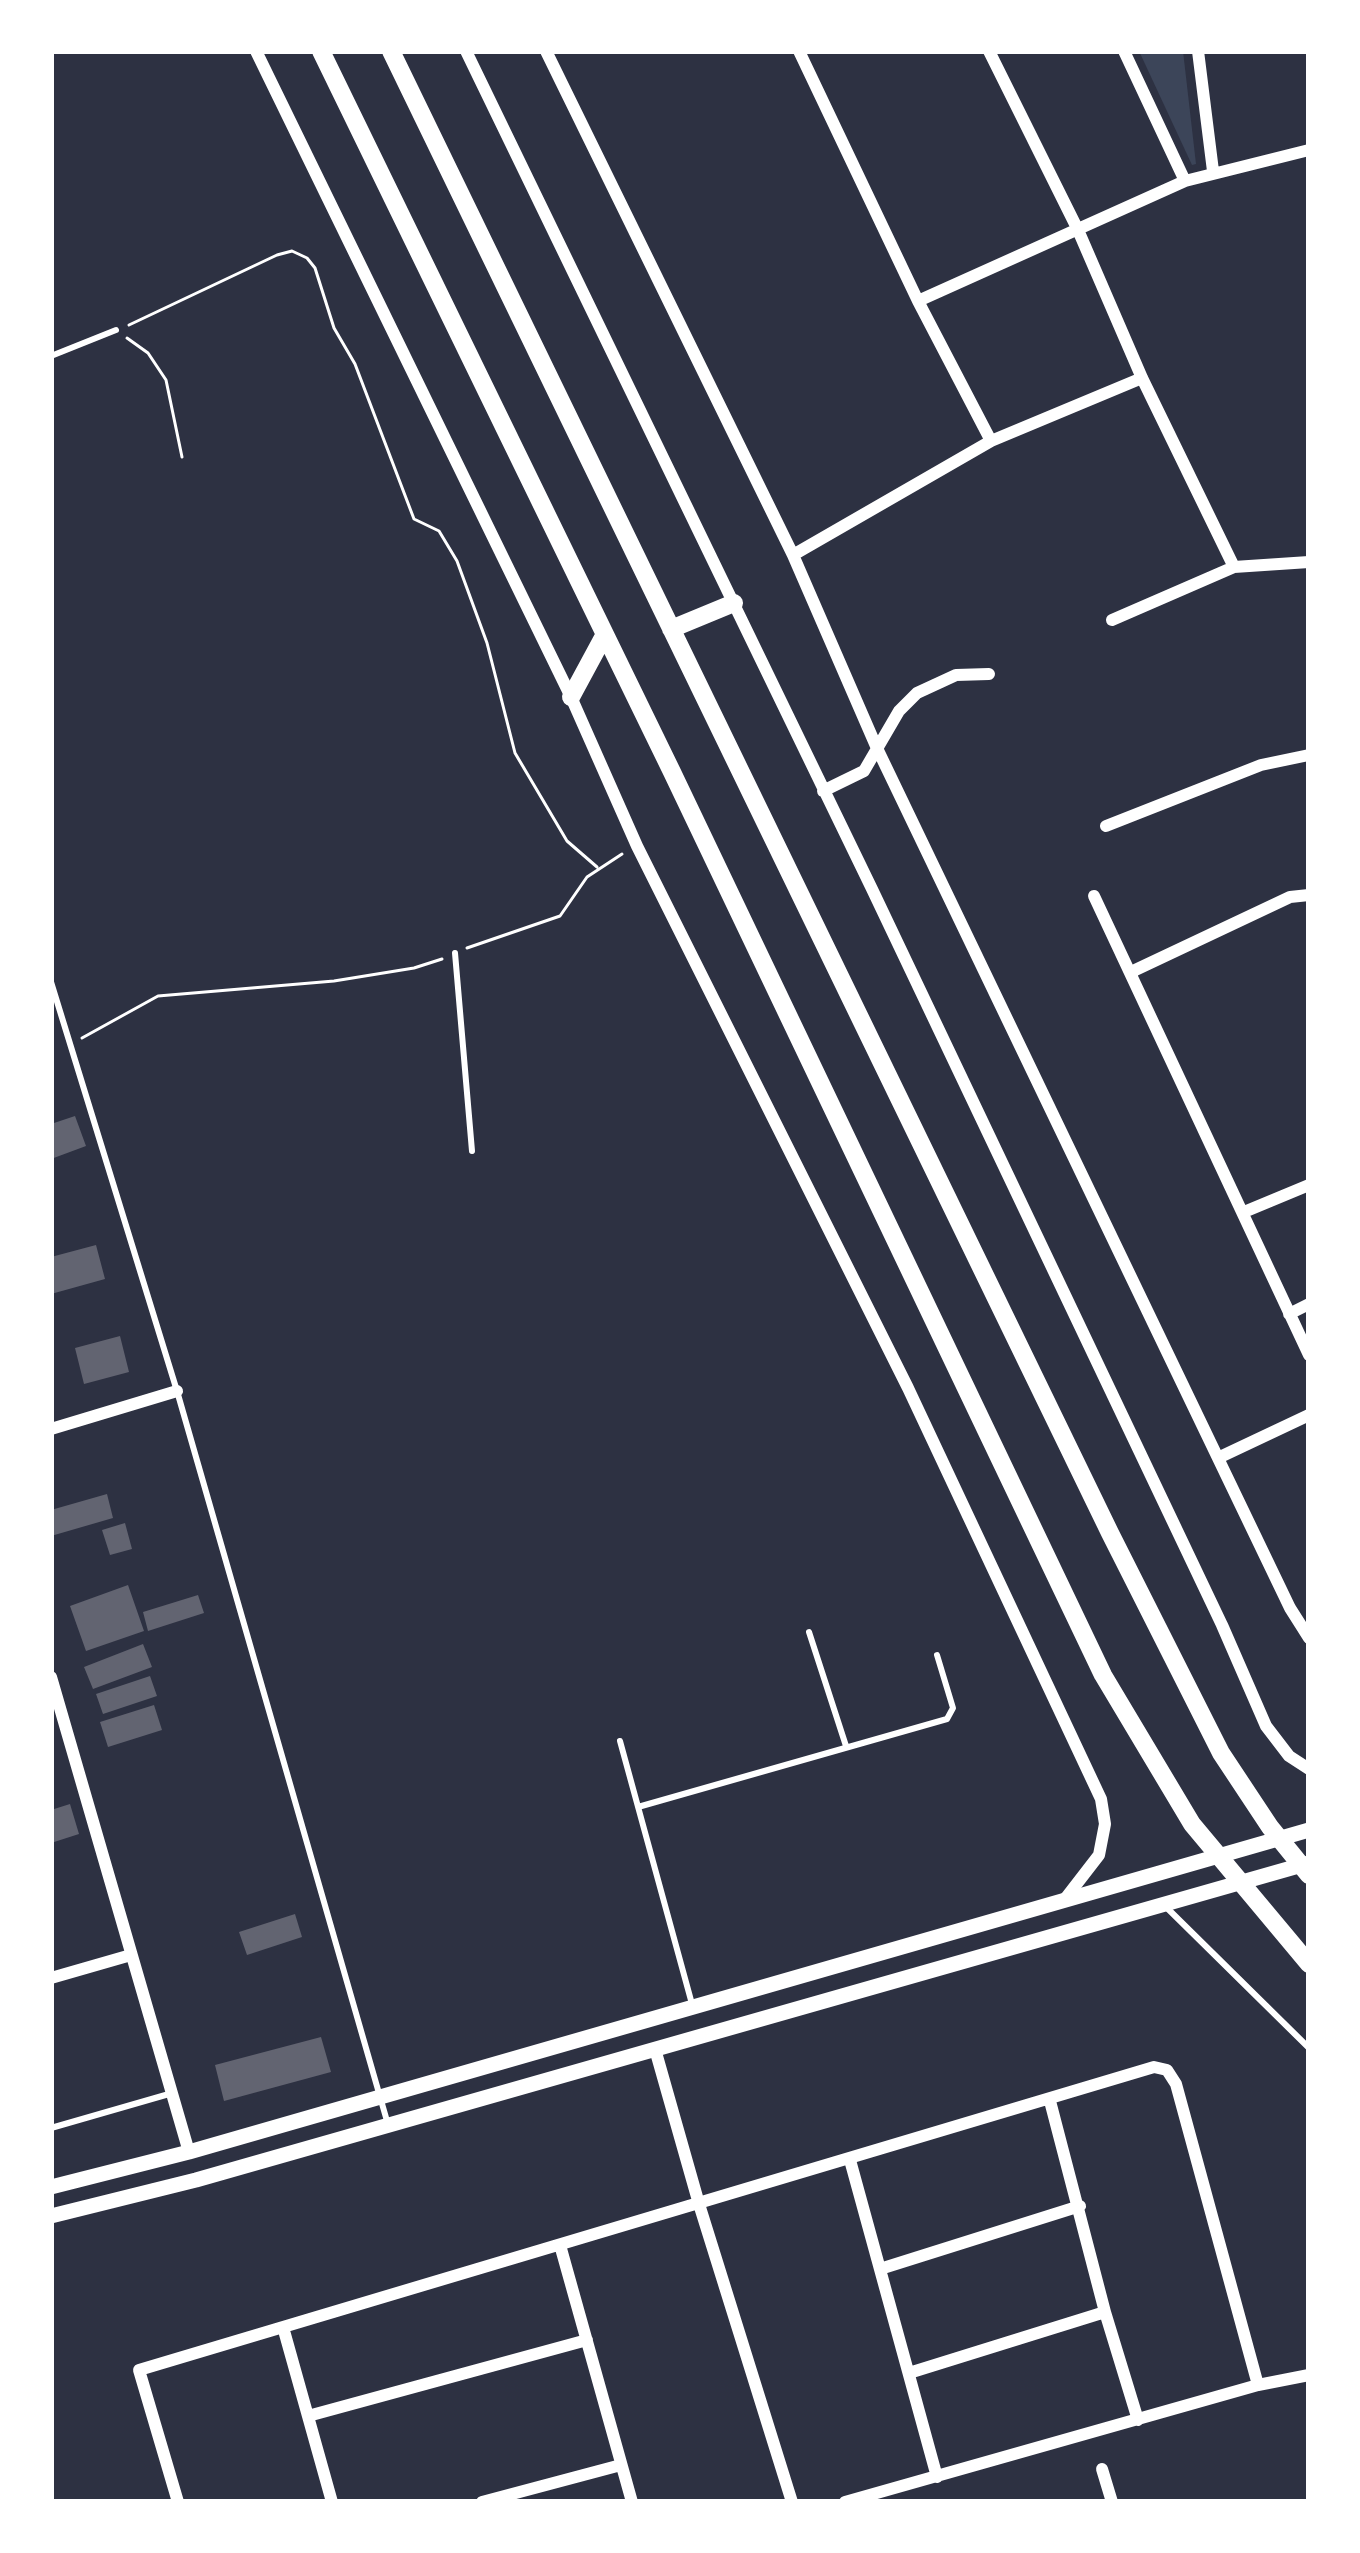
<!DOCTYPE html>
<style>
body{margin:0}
#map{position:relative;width:1360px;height:2553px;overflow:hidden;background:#2d3142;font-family:Inter,sans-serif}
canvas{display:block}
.frame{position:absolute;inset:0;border:54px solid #fff;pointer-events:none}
</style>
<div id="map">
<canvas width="1360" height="2553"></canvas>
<div class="frame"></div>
</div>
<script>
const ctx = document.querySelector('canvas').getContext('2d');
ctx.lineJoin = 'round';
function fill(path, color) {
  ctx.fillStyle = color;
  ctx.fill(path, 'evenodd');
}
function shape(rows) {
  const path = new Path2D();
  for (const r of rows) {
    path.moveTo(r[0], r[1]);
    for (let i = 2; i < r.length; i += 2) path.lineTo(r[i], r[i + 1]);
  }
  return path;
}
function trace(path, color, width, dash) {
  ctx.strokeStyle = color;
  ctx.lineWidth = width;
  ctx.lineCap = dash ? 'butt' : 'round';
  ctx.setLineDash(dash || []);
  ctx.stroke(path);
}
fill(shape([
 [1139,51,1183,51,1196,164,1192,165]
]), '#3c4559');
fill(shape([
 [75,1116,86,1146,51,1159,51,1124],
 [96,1245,105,1279,51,1294,51,1257],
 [120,1336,129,1372,84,1384,75,1348],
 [107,1494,113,1518,51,1536,51,1510],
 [125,1523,132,1549,110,1555,102,1530],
 [128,1585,144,1631,86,1651,70,1606],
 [198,1595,204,1613,148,1631,143,1612],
 [143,1644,152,1667,93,1689,84,1667],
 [150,1676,157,1696,103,1714,96,1694],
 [154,1705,162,1730,108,1747,100,1722],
 [70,1804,79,1834,51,1843,51,1810],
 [295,1914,302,1937,247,1955,239,1932],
 [321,2037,331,2072,224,2101,215,2065]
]), '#626471');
trace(shape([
 [129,325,277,255,292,251,307,258,315,268,334,328,355,364,414,519,439,531,457,561,487,643,515,753,567,841,597,867],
 [127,338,148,353,166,380,182,457],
 [467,948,560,916,587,877,622,854],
 [82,1038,158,996,334,981,414,968,442,959]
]), '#fff', 3);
trace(shape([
 [51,356,116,330],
 [455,953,472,1151],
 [51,982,177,1391,387,2121],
 [809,1632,846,1746],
 [620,1741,692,2004],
 [638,1807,947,1719,953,1708,937,1655],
 [1166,1907,1309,2048],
 [51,2128,169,2094]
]), '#fff', 6);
trace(shape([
 [256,51,571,697,637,846,908,1388,1101,1799,1105,1824,1099,1855,1065,1899],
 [466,51,872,889,1222,1625,1266,1726,1289,1756,1309,1769],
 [546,51,793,555,876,746,1290,1608,1309,1638],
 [799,51,918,301,991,441],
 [989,51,1078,230,1142,378,1234,567],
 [1124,51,1185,181],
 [1198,51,1213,171],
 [918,301,1185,181,1309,150],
 [793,555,991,441,1142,378],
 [1112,620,1234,567,1309,562],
 [823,791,864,771,899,711,917,693,956,675,989,674],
 [1106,826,1261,765,1309,755],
 [1094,896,1309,1355],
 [1131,972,1290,897,1309,895],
 [1244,1212,1309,1185],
 [1289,1314,1309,1304],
 [51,1429,177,1391],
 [1220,1457,1309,1415],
 [51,1677,189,2152],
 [51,1978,131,1955],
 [655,2049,699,2204,792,2502],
 [1050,2101,1105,2312,1138,2420],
 [850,2160,937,2477],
 [560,2245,632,2502],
 [880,2269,1080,2206],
 [283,2327,332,2502],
 [909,2373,1105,2312],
 [308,2416,587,2340],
 [1102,2469,1112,2502],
 [178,2502,139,2370,1154,2067,1167,2070,1176,2084,1258,2385],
 [482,2502,621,2465],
 [845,2502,1258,2385,1309,2375]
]), '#fff', 12);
trace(shape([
 [51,2187,189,2152,1309,1830],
 [51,2216,196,2180,1309,1863]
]), '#fff', 15);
trace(shape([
 [321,51,672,772,1103,1675,1192,1824,1309,1964],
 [391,51,1110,1533,1221,1753,1270,1827,1309,1875],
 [671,629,734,603],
 [571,697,605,634]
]), '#fff', 18);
</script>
